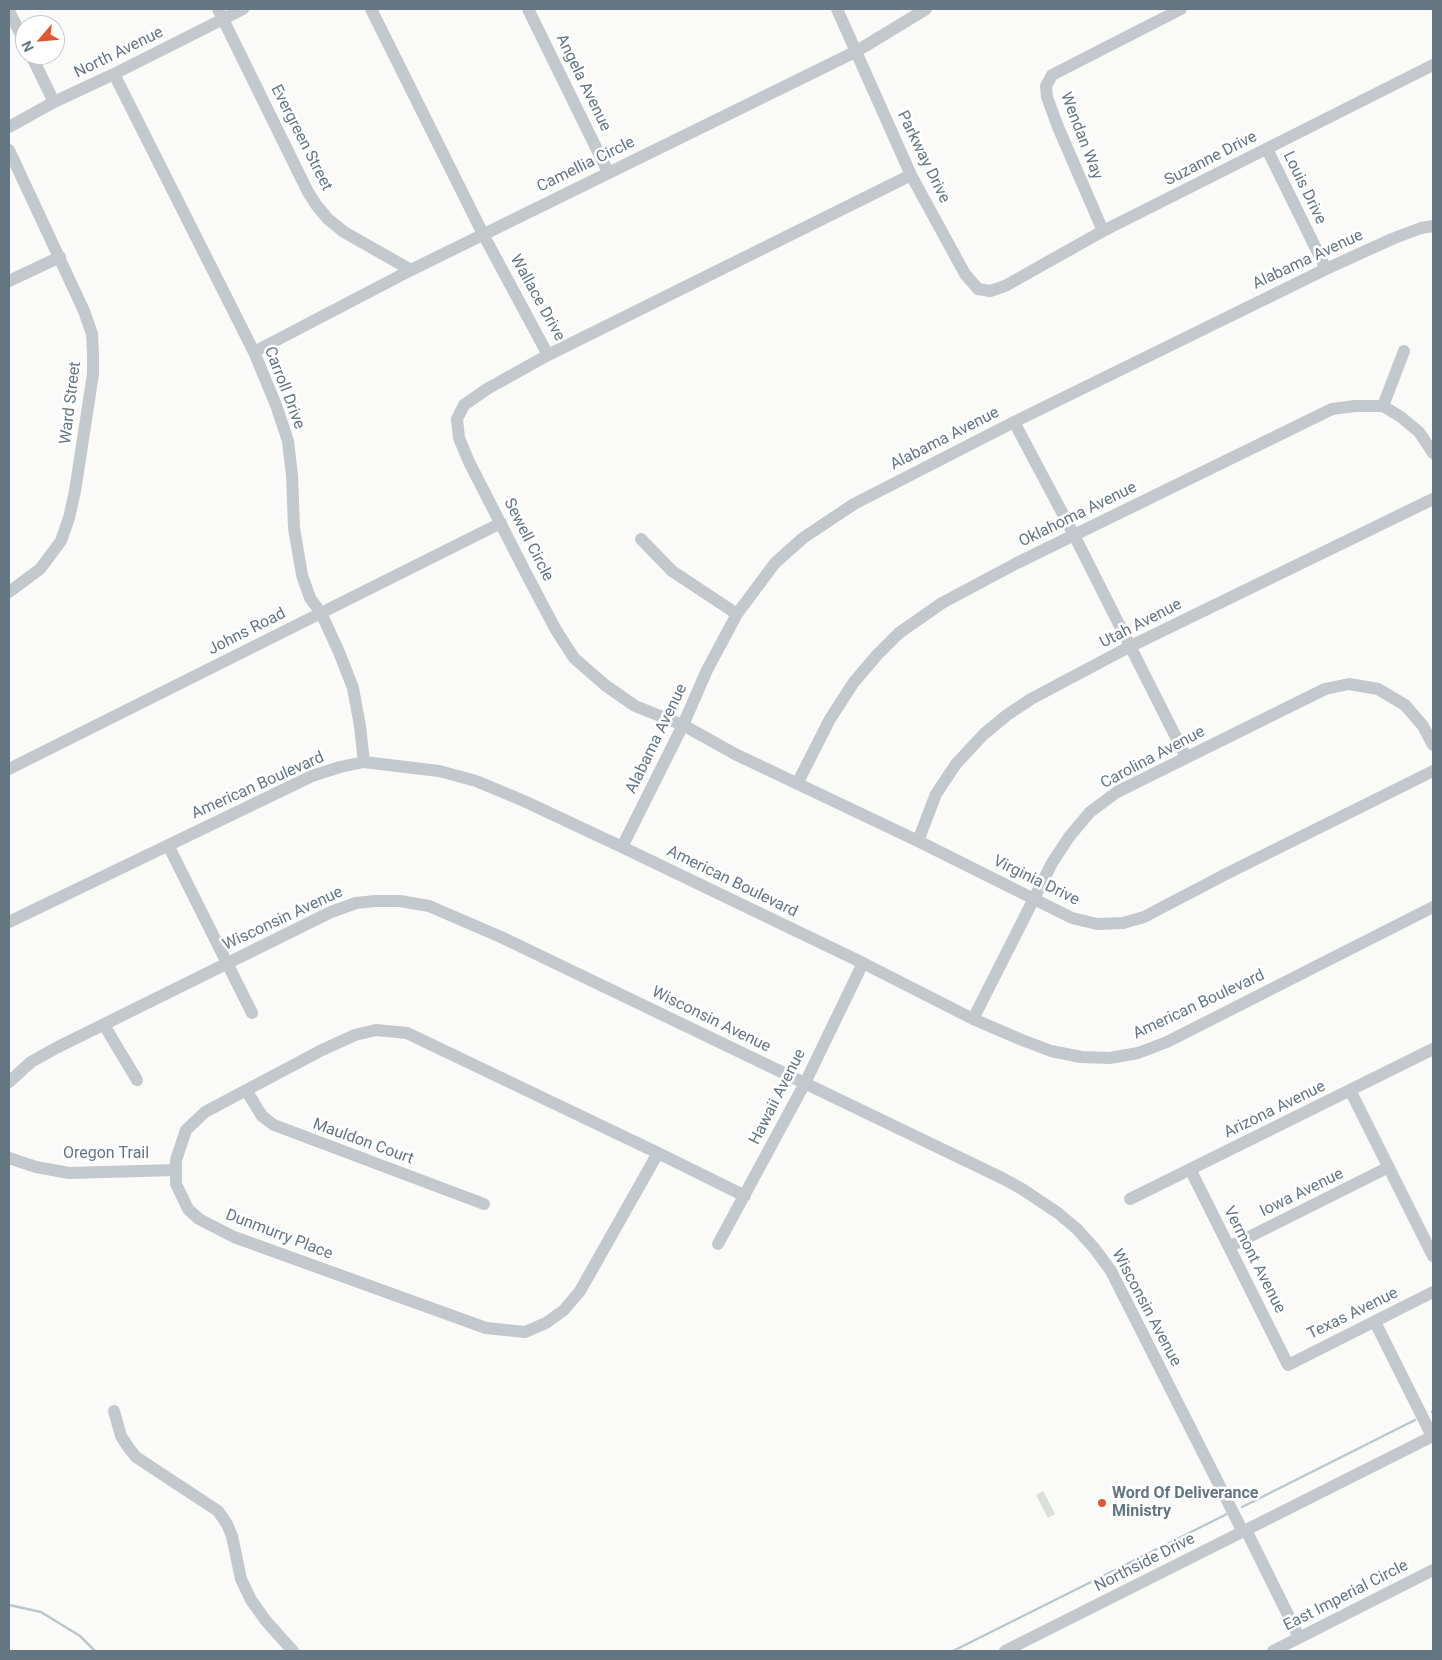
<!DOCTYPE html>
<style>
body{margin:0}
#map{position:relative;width:1442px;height:1660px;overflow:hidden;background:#fafaf8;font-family:Roboto,sans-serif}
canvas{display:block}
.frame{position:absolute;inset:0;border:10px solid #657683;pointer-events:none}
.north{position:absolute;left:15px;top:15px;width:50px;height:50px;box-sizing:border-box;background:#fff;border:1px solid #c1c8cd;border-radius:50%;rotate:243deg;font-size:14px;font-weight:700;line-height:20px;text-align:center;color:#657683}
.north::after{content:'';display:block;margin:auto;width:18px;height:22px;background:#e4572e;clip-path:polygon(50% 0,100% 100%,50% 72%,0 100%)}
</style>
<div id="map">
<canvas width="1442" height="1660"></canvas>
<div class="frame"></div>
<div class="north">N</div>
</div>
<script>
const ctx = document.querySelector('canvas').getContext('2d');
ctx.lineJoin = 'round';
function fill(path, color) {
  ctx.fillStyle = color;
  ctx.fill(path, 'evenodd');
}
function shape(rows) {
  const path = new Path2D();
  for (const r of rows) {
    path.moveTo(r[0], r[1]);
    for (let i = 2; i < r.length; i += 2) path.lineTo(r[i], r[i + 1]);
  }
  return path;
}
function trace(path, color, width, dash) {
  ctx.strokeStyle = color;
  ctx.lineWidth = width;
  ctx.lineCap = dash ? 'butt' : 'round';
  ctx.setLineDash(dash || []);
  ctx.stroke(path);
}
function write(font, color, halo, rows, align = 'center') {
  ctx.font = font + ' Roboto,sans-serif';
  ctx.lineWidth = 5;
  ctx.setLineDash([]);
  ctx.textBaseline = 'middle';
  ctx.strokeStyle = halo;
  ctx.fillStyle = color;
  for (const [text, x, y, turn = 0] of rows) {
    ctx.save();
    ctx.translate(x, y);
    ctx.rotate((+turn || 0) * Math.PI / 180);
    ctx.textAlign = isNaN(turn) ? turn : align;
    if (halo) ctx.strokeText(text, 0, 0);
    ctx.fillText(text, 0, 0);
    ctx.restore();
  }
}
fill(shape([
 [1043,1491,1055,1514,1048,1518,1036,1495]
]), '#dadfd7');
trace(shape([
 [1432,1412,1433,1411],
 [1242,1507,1415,1420],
 [9,1605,41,1612,80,1636,95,1651],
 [953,1651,1229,1513]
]), '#bbc7cb', 2.5);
trace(shape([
 [218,9,308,192,317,206,328,219,344,232,411,270],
 [371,9,483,234,548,355],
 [528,9,608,172],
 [837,9,911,175,965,274,978,289,990,291,1005,286,1103,231,1433,65],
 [9,11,25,43],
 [31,55,54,102],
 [114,74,254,352,276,405,288,441,292,475,294,528,302,575,310,598,321,613,339,652,353,688,360,726,364,762],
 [9,127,54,102,114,74,243,9],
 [1267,149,1326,269],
 [9,150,84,311,92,334,93,355,93,374,75,491,69,518,61,541,40,569,9,592],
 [911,175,548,355,487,389,464,405,457,419,459,438,469,462,529,579,556,630,574,658,605,685,635,706,683,725,735,754,918,841,1072,918,1097,924,1123,923,1144,917,1226,874,1433,771],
 [1103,231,1058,127,1047,97,1046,86,1052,75,1181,9],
 [9,281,60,257],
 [254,352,411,270,857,51,926,9],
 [1383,406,1404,351],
 [1014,422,1074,535,1186,757],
 [641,539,672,571,737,614],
 [9,769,501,523],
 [797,784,830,719,854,682,877,655,899,633,942,603,1017,563,1332,409,1355,406,1383,406,1401,417,1419,432,1433,453],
 [918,841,936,794,956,764,984,734,1007,715,1031,699,1129,647,1433,499],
 [168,845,252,1013],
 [622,847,683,725,707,670,737,614,775,563,803,538,854,504,1014,422,1326,269,1392,239,1421,228,1433,226],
 [9,922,312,776,340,767,364,762,439,771,476,781,524,801,622,847,863,963,973,1019,1022,1040,1051,1051,1081,1057,1110,1058,1138,1053,1167,1042,1433,907],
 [973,1019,1052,863,1069,837,1090,812,1117,792,1325,689,1349,684,1378,689,1405,705,1423,726,1433,745],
 [104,1025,137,1080],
 [9,1082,31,1062,56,1048,331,912,356,903,375,901,400,901,429,906,501,937,1004,1179,1022,1189,1058,1213,1077,1229,1095,1249,1111,1271,1243,1532],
 [246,1090,262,1116,274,1125,484,1204],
 [1350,1090,1433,1256],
 [658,1153,580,1291,564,1310,546,1323,525,1332,486,1328,234,1237,199,1219,188,1209,176,1184,176,1160,186,1130,205,1112,322,1050,355,1035,376,1030,407,1033,658,1153,745,1196],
 [9,1158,36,1167,69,1173,176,1170],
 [1190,1169,1288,1365,1433,1292],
 [1130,1199,1433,1049],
 [718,1244,805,1083,863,963],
 [1229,1247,1389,1167],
 [1375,1322,1432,1436],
 [114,1411,121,1436,128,1447,136,1457,218,1511,227,1524,232,1536,241,1579,251,1600,266,1621,293,1651],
 [1246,1530,1299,1637],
 [1005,1651,1433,1436],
 [1273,1651,1433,1570]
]), '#c3c8cc', 12);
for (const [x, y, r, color] of [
 [1102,1503,5,"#e4572e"]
]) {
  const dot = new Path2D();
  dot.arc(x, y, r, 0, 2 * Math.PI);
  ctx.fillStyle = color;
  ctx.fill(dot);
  trace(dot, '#fff', 2);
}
write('16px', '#657683', '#fff', [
 ["North Avenue",119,53,-26],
 ["Angela Avenue",583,83,64],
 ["Wendan Way",1081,136,69],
 ["Evergreen Street",301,138,63],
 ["Parkway Drive",923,157,64],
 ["Suzanne Drive",1211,159,-27],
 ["Camellia Circle",586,165,-26],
 ["Louis Drive",1304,188,64],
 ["Alabama Avenue",1308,260,-25],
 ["Wallace Drive",537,298,61],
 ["Carroll Drive",284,388,69],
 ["Ward Street",71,403,-83],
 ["Alabama Avenue",945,439,-27],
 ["Oklahoma Avenue",1078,515,-26],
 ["Sewell Circle",528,540,63],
 ["Utah Avenue",1141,624,-27],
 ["Johns Road",247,632,-27],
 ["Alabama Avenue",657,739,-64],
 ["Carolina Avenue",1153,758,-28],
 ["American Boulevard",258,786,-24],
 ["Virginia Drive",1036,881,26],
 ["American Boulevard",732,882,26],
 ["Wisconsin Avenue",283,919,-25],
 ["American Boulevard",1199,1005,-25],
 ["Wisconsin Avenue",711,1020,26],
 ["Hawaii Avenue",778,1097,-63],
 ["Arizona Avenue",1275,1110,-26],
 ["Mauldon Court",363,1142,20],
 ["Oregon Trail",106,1154],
 ["Iowa Avenue",1302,1193,-26],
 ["Dunmurry Place",279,1235,21],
 ["Vermont Avenue",1254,1260,63],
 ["Wisconsin Avenue",1146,1308,62],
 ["Texas Avenue",1353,1314,-26],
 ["Northside Drive",1145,1563,-27],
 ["East Imperial Circle",1346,1596,-27]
]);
write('bold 16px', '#657683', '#fff', [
 ["Word Of Deliverance",1112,1494],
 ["Ministry",1112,1512]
], 'left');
</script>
